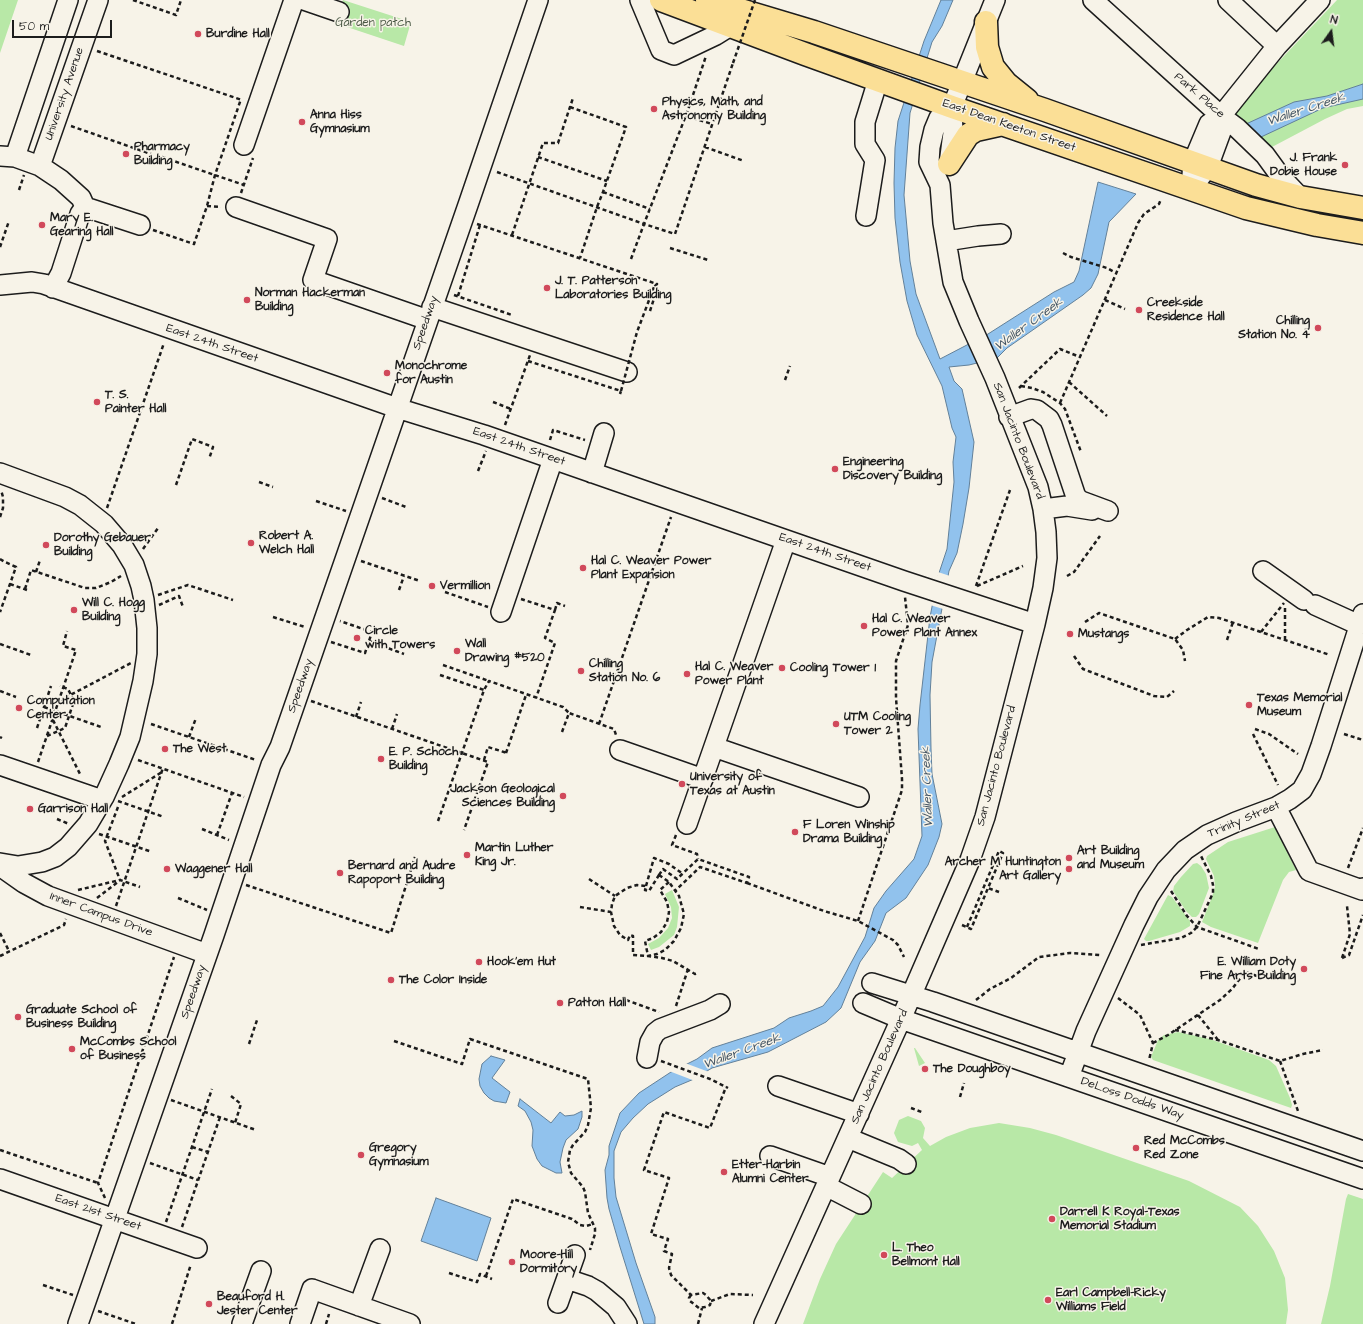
<!DOCTYPE html>
<meta charset="utf-8">
<style>
body{margin:0}
#map{position:relative;width:1363px;height:1324px;overflow:hidden;background:#f7f3e8;font-family:"Architects Daughter",sans-serif}
canvas{display:block}
.north{position:absolute;left:1311px;top:12px;width:40px;height:40px;-webkit-text-stroke:3px #f7f3e8;paint-order:stroke;rotate:14deg;font-size:11px;font-weight:700;line-height:16px;text-align:center;color:#1c1c1c}
.north::after{content:'';display:block;margin:auto;width:14px;height:18px;background:#1c1c1c;clip-path:polygon(50% 0,100% 100%,50% 72%,0 100%)}
.scale{position:absolute;left:12px;top:20px;width:100px;height:18px;box-sizing:border-box;border:2px solid #1c1c1c;border-top:0;padding-left:5px;font-size:12px;line-height:14px;white-space:nowrap;color:#1c1c1c;-webkit-text-stroke:3px #f7f3e8;paint-order:stroke}
</style>
<div id="map">
<canvas width="1363" height="1324"></canvas>
<div class="north">N</div>
<div class="scale">50 m</div>
</div>
<script>
const ctx = document.querySelector('canvas').getContext('2d');
ctx.lineJoin = 'round';
function fill(path, color) {
  ctx.fillStyle = color;
  ctx.fill(path, 'evenodd');
}
function shape(rows) {
  const path = new Path2D();
  for (const r of rows) {
    path.moveTo(r[0], r[1]);
    for (let i = 2; i < r.length; i += 2) path.lineTo(r[i], r[i + 1]);
  }
  return path;
}
function trace(path, color, width, dash) {
  ctx.strokeStyle = color;
  ctx.lineWidth = width;
  ctx.lineCap = dash ? 'butt' : 'round';
  ctx.setLineDash(dash || []);
  ctx.stroke(path);
}
function write(font, color, halo, rows, align = 'center') {
  ctx.font = font + ' "Architects Daughter",sans-serif';
  ctx.lineWidth = 3;
  ctx.setLineDash([]);
  ctx.textBaseline = 'middle';
  ctx.strokeStyle = halo;
  ctx.fillStyle = color;
  for (const [text, x, y, turn = 0] of rows) {
    ctx.save();
    ctx.translate(x, y);
    ctx.rotate((+turn || 0) * Math.PI / 180);
    ctx.textAlign = isNaN(turn) ? turn : align;
    if (halo) ctx.strokeText(text, 0, 0);
    ctx.fillText(text, 0, 0);
    ctx.restore();
  }
}
fill(shape([
 [0,0,18,0,0,53],
 [343,0,411,22,404,46,335,23],
 [1337,0,1363,0,1363,106,1347,109,1325,119,1272,147,1232,111],
 [1275,827,1296,870,1289,872,1283,880,1258,943,1211,927,1202,922,1212,897,1215,887,1214,876,1206,859,1207,856,1228,842],
 [1197,863,1201,866,1206,874,1209,888,1199,914,1196,917,1192,917,1186,911,1173,891,1174,886,1181,877,1193,864],
 [672,890,679,907,677,927,674,935,659,947,651,950,648,944,659,938,668,928,672,918,671,907,665,894],
 [1168,895,1172,897,1190,921,1190,926,1180,932,1149,941,1146,941,1144,939],
 [1178,1032,1210,1039,1269,1060,1276,1066,1290,1098,1292,1105,1291,1108,1153,1060,1151,1057,1158,1040,1164,1035],
 [914,1048,915,1048,925,1063,919,1066],
 [908,1116,921,1121,925,1128,923,1138,930,1146,946,1137,970,1128,999,1123,1030,1128,1056,1135,1189,1181,1240,1207,1258,1226,1274,1251,1285,1278,1288,1310,1286,1324,803,1324,820,1279,836,1244,883,1172,892,1178,922,1150,918,1143,912,1146,898,1142,894,1133,899,1120],
 [1348,1194,1363,1199,1363,1324,1321,1324,1330,1286,1346,1199]
]), '#b8e8a7');
const water = shape([
 [941,0,953,0,942,26,932,42,910,113,904,195,910,261,916,294,940,359,988,334,1054,292,1074,282,1079,271,1098,182,1136,194,1109,222,1098,274,1091,288,1083,295,1007,348,997,358,969,365,949,367,954,381,962,389,974,442,969,488,963,524,957,553,949,571,932,662,930,695,931,749,932,774,942,824,939,837,928,865,906,898,886,913,875,941,860,962,841,1008,826,1022,768,1052,712,1068,694,1079,675,1087,648,1104,633,1118,621,1132,614,1151,614,1178,616,1197,636,1263,655,1317,655,1324,644,1324,620,1247,609,1209,607,1198,605,1170,609,1155,609,1146,620,1113,639,1093,671,1072,697,1059,712,1048,774,1028,789,1018,811,1011,823,1006,838,987,865,937,874,908,886,891,914,859,922,836,918,729,920,705,930,617,938,576,947,549,954,482,953,462,956,437,952,428,942,386,917,335,907,301,900,262,895,218,894,183,895,148,898,121,924,41,941,0],
 [1363,84,1363,99,1323,108,1261,137,1246,124,1294,102,1327,96,1363,84],
 [491,1056,505,1060,492,1078,510,1092,506,1103,494,1101,489,1098,484,1093,480,1086,479,1079,482,1064,491,1056],
 [520,1099,551,1123,560,1112,565,1116,574,1115,582,1111,582,1117,578,1129,566,1140,563,1148,560,1162,562,1173,556,1173,542,1166,537,1159,532,1146,533,1130,531,1122,525,1111,518,1106,520,1099],
 [436,1198,491,1218,477,1261,421,1241,436,1198]
]);
fill(water, '#91c2ed');
trace(water, '#628099', 1);
fill(shape([
 [938,572,950,576,943,609,930,605],
 [685,1063,709,1072,695,1081,669,1071]
]), '#f7f3e8');
const minor = shape([
 [304,0,339,12],
 [640,0,661,50,674,55,716,35,732,25],
 [1093,0,1221,116,1237,128,1265,155,1281,177,1300,197],
 [1228,0,1277,46],
 [244,145,294,0],
 [0,156,15,157,40,166,61,180,81,198,85,207,80,214,61,273,53,288],
 [15,157,68,0],
 [949,164,953,133,952,107,995,0],
 [40,166,98,0],
 [1198,180,1208,167,1222,129,1221,116],
 [1191,189,1193,162,1209,124,1221,116,1277,46,1320,0],
 [85,207,140,225],
 [236,207,327,239,313,280,428,320],
 [866,216,875,160,865,144,865,122,878,80],
 [946,241,978,236,1001,234],
 [0,285,32,282,44,284,397,408,484,435,904,581,1035,624],
 [432,307,627,372],
 [1009,417,1031,409,1037,410,1049,419,1052,425,1076,497,1081,501,1108,511],
 [0,473,65,497,80,505,104,524,122,545,134,565,141,586,144,600,147,628,147,654,143,681,130,737,119,764,104,797,88,824,68,847,55,857,42,862,18,866,0,863],
 [592,473,604,433],
 [1043,509,1067,506,1092,510],
 [1263,571,1304,600],
 [1315,605,1359,625],
 [501,612,553,459],
 [714,747,859,797],
 [620,750,703,779],
 [0,765,102,800],
 [1276,807,1309,871,1362,890,1363,888],
 [687,824,786,540],
 [0,866,24,883,48,896,207,954],
 [872,983,933,1002,1363,1151],
 [863,1003,901,1019,1363,1179],
 [647,1058,650,1042,655,1033,660,1029,710,1010,720,1004],
 [1069,1077,1086,1031,1134,925,1148,897,1166,870,1185,850,1207,835,1236,822,1276,807,1290,799,1302,790,1311,774,1321,746,1363,614],
 [778,1086,859,1114],
 [848,1138,899,1159,906,1164],
 [770,1156,830,1177],
 [0,1179,197,1248],
 [826,1186,861,1204],
 [567,1279,588,1286,597,1291,616,1307,627,1324],
 [558,1303,575,1255],
 [359,1306,380,1249],
 [78,1324,214,935,271,765,280,747,469,202,538,0],
 [242,1324,261,1271],
 [300,1324,312,1289,410,1324],
 [764,1324,901,1019,970,860,985,817,1035,624,1043,588,1047,558,1046,532,1043,509,1038,487,995,378,969,321,953,282,943,223,940,185,929,162,930,147,934,130,939,118,952,107]
]);
const major = shape([
 [661,0,805,54,952,107,1246,208,1317,225,1363,233],
 [707,0,814,32,1045,110,1256,185,1300,197,1363,208],
 [986,22,987,47,993,67,1006,83,1027,100],
 [949,164,968,135,976,130,1003,124]
]);
trace(minor, '#1c1c1c', 22);
trace(major, '#1c1c1c', 25);
trace(shape([
 [133,0,176,15,181,0],
 [97,51,242,100],
 [570,107,626,127,603,192,597,207,580,258],
 [686,116,712,124],
 [71,126,151,154],
 [705,147,744,161],
 [162,157,244,185],
 [538,157,607,181],
 [497,172,644,224,688,110,706,56],
 [19,190,24,175],
 [603,192,650,209],
 [241,193,253,158],
 [207,206,221,207],
 [477,224,657,284,654,287],
 [153,230,194,244,207,206,215,175,241,99],
 [512,235,543,143,558,143,573,98],
 [0,247,9,221],
 [670,248,708,260],
 [1063,253,1071,257,1107,268,1116,273],
 [631,259,644,224,675,234,733,63],
 [454,295,512,315],
 [458,296,480,225],
 [1105,300,1125,309],
 [650,311,657,289],
 [528,361,621,391,620,394],
 [785,380,790,366],
 [1069,382,1107,416],
 [1021,386,1032,388,1043,392,1060,403,1065,409,1081,452],
 [1019,388,1060,349,1080,357],
 [493,402,511,409],
 [1060,403,1138,223,1144,214,1159,204,1161,199],
 [505,425,530,355],
 [550,440,553,430,585,440],
 [478,471,486,451],
 [259,482,273,487],
 [176,485,192,439,213,447,209,459],
 [382,498,406,507],
 [316,501,346,511],
 [107,508,164,343],
 [0,517,3,508,3,497,1,490],
 [143,549,158,528],
 [0,559,5,562,16,567,0,612],
 [361,561,420,581],
 [36,572,40,560],
 [1067,576,1074,572,1100,536],
 [10,584,27,590],
 [976,586,1010,490],
 [977,586,1023,566],
 [25,589,31,570,85,588,96,588,111,582,121,576],
 [399,590,404,576],
 [445,592,488,607],
 [158,595,188,585,233,600],
 [521,599,555,610,545,638,555,643,536,698],
 [159,605,179,596,183,607],
 [555,610,557,603,565,606],
 [273,617,305,627],
 [1085,622,1099,613,1175,639,1183,650,1185,661],
 [1261,632,1284,603],
 [1175,639,1187,630,1208,617,1219,618,1330,655],
 [1227,640,1233,622],
 [1285,640,1285,606],
 [369,641,404,654],
 [331,642,365,653,372,632,340,621],
 [0,644,31,655],
 [1074,656,1083,669,1154,696,1167,697,1174,691],
 [443,665,489,681],
 [440,675,484,690],
 [0,691,16,697],
 [59,701,131,663],
 [311,701,488,762,464,830],
 [44,707,101,727],
 [356,717,361,702],
 [53,720,81,776],
 [151,724,256,760],
 [599,724,671,517],
 [37,728,51,686],
 [392,729,397,714],
 [1255,729,1269,734,1298,754],
 [562,732,569,713,614,729,616,735],
 [1253,734,1278,785],
 [1344,734,1363,740],
 [47,736,65,728,74,701,68,689,60,686],
 [0,737,2,738],
 [189,737,196,718],
 [506,753,526,695],
 [138,760,244,797],
 [484,760,488,747,507,753],
 [38,762,76,650,63,646,67,631],
 [122,797,162,772],
 [118,801,164,817],
 [118,807,105,841,120,880,140,887],
 [57,819,69,824],
 [438,821,484,690,489,681,563,707,569,713],
 [202,829,229,840],
 [99,834,152,852],
 [217,835,232,793],
 [676,835,672,845,697,854,698,859],
 [1348,868,1363,828],
 [659,875,669,882,679,896,684,914,681,928,674,941,665,950,657,954,648,956,633,955,633,936,630,935,628,940,620,935,614,926,611,912,612,904,615,896,627,888,637,885,646,886,645,890,649,891,659,875],
 [659,875,663,869,677,879,698,859,749,877,747,883,700,867,676,890],
 [589,879,615,896],
 [669,882,660,890,667,902,669,912,667,922,661,932,653,938,645,941,648,956,662,958,673,961,695,974,698,973],
 [747,883,824,911,858,921,893,940,898,945,904,957],
 [246,885,391,933,415,857],
 [646,886,654,858,669,864,683,874],
 [78,890,120,880],
 [1171,891,1187,916,1197,927,1259,949],
 [97,898,118,882],
 [178,898,207,910],
 [116,906,163,768],
 [580,907,611,912],
 [858,921,902,790,902,779,896,698,896,661,908,625,905,597],
 [962,925,971,929,988,888],
 [967,927,999,851,1003,853,988,888,999,892],
 [0,933,9,951],
 [1141,945,1181,938,1191,933,1197,927,1213,893,1213,885,1211,876,1201,856],
 [0,956,64,925,66,919],
 [1342,958,1350,934,1347,906],
 [1342,958,1349,955,1363,915],
 [1118,998,1140,1015,1153,1043,1149,1060],
 [626,1000,659,1012],
 [976,1000,990,989,1011,978,1039,957,1070,953,1100,955],
 [676,1006,688,969],
 [1198,1015,1218,1040],
 [1175,1030,1218,1040,1280,1061,1303,1054,1323,1050],
 [394,1041,462,1064,470,1039,588,1079,591,1108,588,1125,585,1132,573,1145,570,1150,568,1162,571,1173,583,1187,585,1192,588,1213,595,1228,595,1234,590,1250],
 [1153,1043,1168,1035,1220,1000,1232,989,1245,972,1257,976],
 [249,1044,257,1020],
 [661,1061,710,1079,728,1088],
 [1280,1061,1298,1111],
 [231,1096,241,1104,235,1123],
 [960,1097,964,1083],
 [171,1100,256,1130],
 [911,1108,924,1113],
 [192,1147,208,1152],
 [0,1150,98,1183],
 [150,1163,198,1180],
 [105,1198,98,1183,174,957],
 [166,1222,212,1089],
 [182,1227,220,1117],
 [449,1273,477,1282,480,1274,492,1279],
 [486,1276,513,1199,572,1219,580,1225,586,1226,593,1224],
 [43,1285,73,1295],
 [691,1295,689,1298,690,1301,699,1308,705,1307,710,1305,711,1301,706,1295,703,1293,691,1295,671,1275,669,1268,672,1254,664,1251,668,1239,651,1234,669,1178,644,1170,664,1112,710,1128,726,1087],
 [711,1301,730,1294,753,1295],
 [98,1311,136,1324],
 [172,1324,191,1264],
 [326,1324,329,1314],
 [698,1324,702,1308]
]), '#1c1c1c', 2.5, [4, 3]);
trace(minor, '#f7f3e8', 19);
trace(major, '#fbdf96', 22);
trace(shape([
 [733,63,755,0],
 [621,391,637,332,654,287]
]), '#1c1c1c', 2.5, [4, 3]);
for (const [x, y, r, color] of [
 [198,34,4,"#d1495b"],
 [654,109,4,"#d1495b"],
 [302,122,4,"#d1495b"],
 [126,154,4,"#d1495b"],
 [1345,165,4,"#d1495b"],
 [42,225,4,"#d1495b"],
 [547,288,4,"#d1495b"],
 [247,300,4,"#d1495b"],
 [1139,310,4,"#d1495b"],
 [1318,328,4,"#d1495b"],
 [387,373,4,"#d1495b"],
 [97,402,4,"#d1495b"],
 [835,469,4,"#d1495b"],
 [251,543,4,"#d1495b"],
 [46,545,4,"#d1495b"],
 [583,568,4,"#d1495b"],
 [432,586,4,"#d1495b"],
 [74,610,4,"#d1495b"],
 [864,626,4,"#d1495b"],
 [1070,634,4,"#d1495b"],
 [357,638,4,"#d1495b"],
 [457,651,4,"#d1495b"],
 [782,668,4,"#d1495b"],
 [581,671,4,"#d1495b"],
 [687,674,4,"#d1495b"],
 [1249,705,4,"#d1495b"],
 [19,708,4,"#d1495b"],
 [836,724,4,"#d1495b"],
 [165,749,4,"#d1495b"],
 [381,759,4,"#d1495b"],
 [682,784,4,"#d1495b"],
 [563,796,4,"#d1495b"],
 [30,809,4,"#d1495b"],
 [795,832,4,"#d1495b"],
 [467,855,4,"#d1495b"],
 [1069,858,4,"#d1495b"],
 [167,869,4,"#d1495b"],
 [1069,869,4,"#d1495b"],
 [340,873,4,"#d1495b"],
 [479,962,4,"#d1495b"],
 [1304,969,4,"#d1495b"],
 [391,980,4,"#d1495b"],
 [560,1003,4,"#d1495b"],
 [18,1017,4,"#d1495b"],
 [72,1049,4,"#d1495b"],
 [925,1069,4,"#d1495b"],
 [1136,1148,4,"#d1495b"],
 [361,1155,4,"#d1495b"],
 [724,1172,4,"#d1495b"],
 [1052,1219,4,"#d1495b"],
 [884,1255,4,"#d1495b"],
 [512,1262,4,"#d1495b"],
 [1048,1300,4,"#d1495b"],
 [209,1304,4,"#d1495b"]
]) {
  const dot = new Path2D();
  dot.arc(x, y, r, 0, 2 * Math.PI);
  ctx.fillStyle = color;
  ctx.fill(dot);
  trace(dot, '#f7f3e8', 1.5);
}
write('12px', '#4b5946', '#f7f3e8', [
 ["Garden patch",373,23]
]);
write('bold 12px', '#1c1c1c', '#f7f3e8', [
 ["Burdine Hall",206,34],
 ["Physics, Math, and",662,102],
 ["Astronomy Building",662,116],
 ["Anna Hiss",310,115],
 ["Gymnasium",310,129],
 ["Pharmacy",134,147],
 ["Building",134,161],
 ["J. Frank",1337,158,"right"],
 ["Dobie House",1337,172,"right"],
 ["Mary E.",50,218],
 ["Gearing Hall",50,232],
 ["J. T. Patterson",555,281],
 ["Laboratories Building",555,295],
 ["Norman Hackerman",255,293],
 ["Building",255,307],
 ["Creekside",1147,303],
 ["Residence Hall",1147,317],
 ["Chilling",1310,321,"right"],
 ["Station No. 4",1310,335,"right"],
 ["Monochrome",395,366],
 ["for Austin",395,380],
 ["T. S.",105,395],
 ["Painter Hall",105,409],
 ["Engineering",843,462],
 ["Discovery Building",843,476],
 ["Robert A.",259,536],
 ["Welch Hall",259,550],
 ["Dorothy Gebauer",54,538],
 ["Building",54,552],
 ["Hal C. Weaver Power",591,561],
 ["Plant Expansion",591,575],
 ["Vermillion",440,586],
 ["Will C. Hogg",82,603],
 ["Building",82,617],
 ["Hal C. Weaver",872,619],
 ["Power Plant Annex",872,633],
 ["Circle",365,631],
 ["with Towers",365,645],
 ["Mustangs",1078,634],
 ["Wall",465,644],
 ["Drawing #520",465,658],
 ["Chilling",589,664],
 ["Station No. 6",589,678],
 ["Hal C. Weaver",695,667],
 ["Power Plant",695,681],
 ["Cooling Tower 1",790,668],
 ["Texas Memorial",1257,698],
 ["Museum",1257,712],
 ["Computation",27,701],
 ["Center",27,715],
 ["UTM Cooling",844,717],
 ["Tower 2",844,731],
 ["The West",173,749],
 ["E. P. Schoch",389,752],
 ["Building",389,766],
 ["University of",690,777],
 ["Texas at Austin",690,791],
 ["Jackson Geological",555,789,"right"],
 ["Sciences Building",555,803,"right"],
 ["Garrison Hall",38,809],
 ["F Loren Winship",803,825],
 ["Drama Building",803,839],
 ["Martin Luther",475,848],
 ["King Jr.",475,862],
 ["Art Building",1077,851],
 ["and Museum",1077,865],
 ["Archer M Huntington",1061,862,"right"],
 ["Art Gallery",1061,876,"right"],
 ["Bernard and Audre",348,866],
 ["Rapoport Building",348,880],
 ["Waggener Hall",175,869],
 ["Hook'em Hut",487,962],
 ["E. William Doty",1296,962,"right"],
 ["Fine Arts Building",1296,976,"right"],
 ["The Color Inside",399,980],
 ["Patton Hall",568,1003],
 ["Graduate School of",26,1010],
 ["Business Building",26,1024],
 ["McCombs School",80,1042],
 ["of Business",80,1056],
 ["The Doughboy",933,1069],
 ["Red McCombs",1144,1141],
 ["Red Zone",1144,1155],
 ["Gregory",369,1148],
 ["Gymnasium",369,1162],
 ["Etter-Harbin",732,1165],
 ["Alumni Center",732,1179],
 ["Darrell K Royal-Texas",1060,1212],
 ["Memorial Stadium",1060,1226],
 ["L. Theo",892,1248],
 ["Bellmont Hall",892,1262],
 ["Moore-Hill",520,1255],
 ["Dormitory",520,1269],
 ["Earl Campbell–Ricky",1056,1293],
 ["Williams Field",1056,1307],
 ["Beauford H.",217,1297],
 ["Jester Center",217,1311]
], 'left');
write('12px', '#1c1c1c', '#f7f3e8', [
 ["University Avenue",65,94,-71],
 ["Park Place",1199,96,41],
 ["East Dean Keeton Street",1009,126,19],
 ["Speedway",426,323,-71],
 ["East 24th Street",212,344,19],
 ["San Jacinto Boulevard",1018,441,69],
 ["East 24th Street",519,447,19],
 ["East 24th Street",825,553,19],
 ["Speedway",301,686,-71],
 ["San Jacinto Boulevard",997,766,-75],
 ["Trinity Street",1244,820,-23],
 ["Inner Campus Drive",101,915,20],
 ["Speedway",194,992,-71],
 ["San Jacinto Boulevard",880,1067,-66],
 ["DeLoss Dodds Way",1132,1099,19],
 ["East 21st Street",98,1213,19]
]);
write('italic 13px', '#455665', '#f7f3e8', [
 ["Waller Creek",1306,110,-18],
 ["Waller Creek",1029,325,-36],
 ["Waller Creek",928,787,-92],
 ["Waller Creek",742,1052,-20]
]);
</script>
